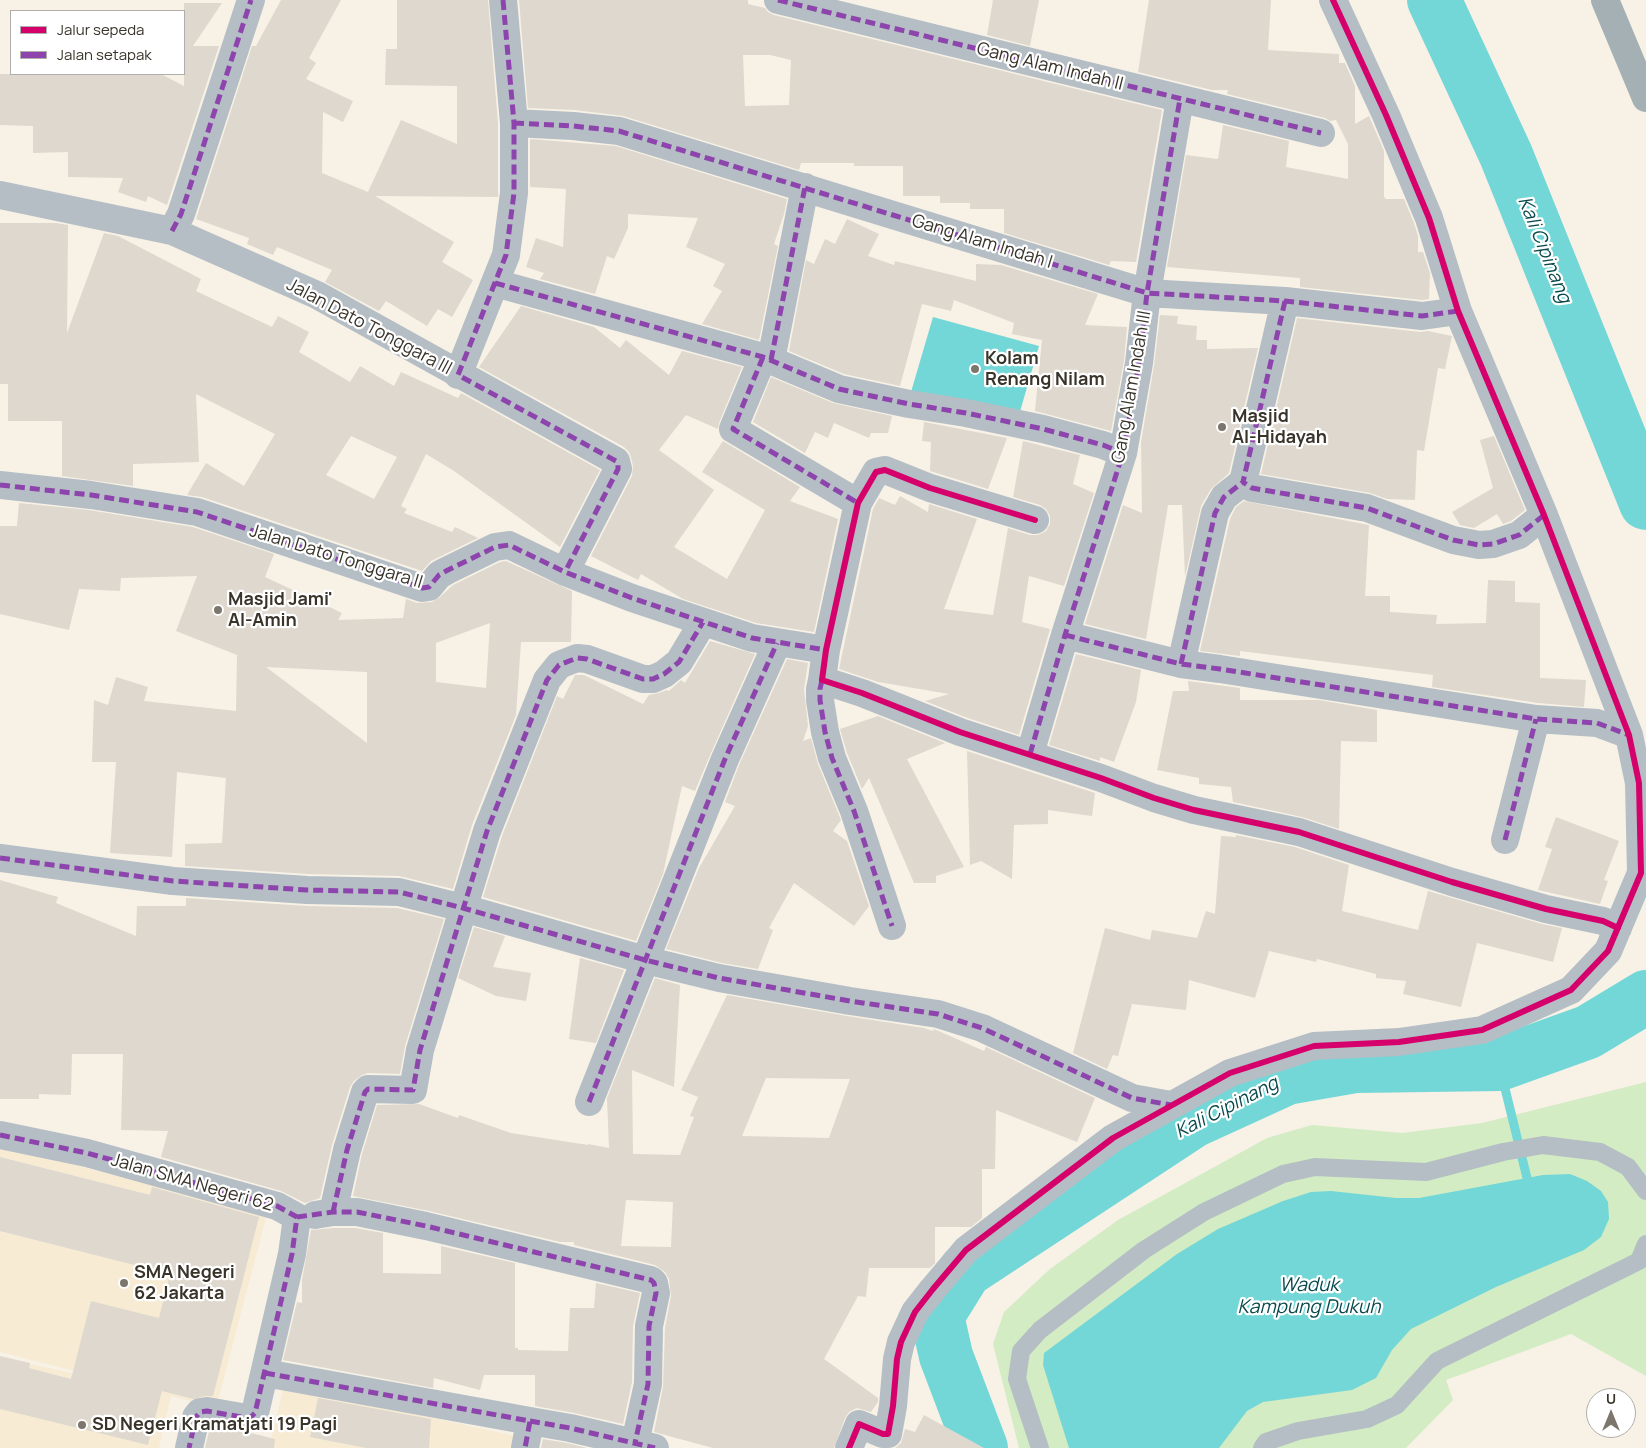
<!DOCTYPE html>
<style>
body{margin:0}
#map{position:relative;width:1646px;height:1448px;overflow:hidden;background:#f7f1e6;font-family:Manrope,sans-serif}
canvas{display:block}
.legend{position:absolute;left:10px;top:10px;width:175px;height:65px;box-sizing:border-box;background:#fff;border:1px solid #b0aeaa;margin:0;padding:6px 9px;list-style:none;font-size:15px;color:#39342a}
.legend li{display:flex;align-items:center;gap:10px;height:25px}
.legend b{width:25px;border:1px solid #b0aeaa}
.north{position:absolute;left:1586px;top:1388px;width:50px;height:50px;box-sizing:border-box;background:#fff;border:1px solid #b0aeaa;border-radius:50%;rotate:0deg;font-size:14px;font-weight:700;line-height:20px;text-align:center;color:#39342a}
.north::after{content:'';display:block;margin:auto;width:18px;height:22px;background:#7c766c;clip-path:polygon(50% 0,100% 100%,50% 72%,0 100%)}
</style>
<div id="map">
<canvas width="1646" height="1448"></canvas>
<ul class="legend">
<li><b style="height:6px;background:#d6006c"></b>Jalur sepeda</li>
<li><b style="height:6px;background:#8e44ad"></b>Jalan setapak</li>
</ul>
<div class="north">U</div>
</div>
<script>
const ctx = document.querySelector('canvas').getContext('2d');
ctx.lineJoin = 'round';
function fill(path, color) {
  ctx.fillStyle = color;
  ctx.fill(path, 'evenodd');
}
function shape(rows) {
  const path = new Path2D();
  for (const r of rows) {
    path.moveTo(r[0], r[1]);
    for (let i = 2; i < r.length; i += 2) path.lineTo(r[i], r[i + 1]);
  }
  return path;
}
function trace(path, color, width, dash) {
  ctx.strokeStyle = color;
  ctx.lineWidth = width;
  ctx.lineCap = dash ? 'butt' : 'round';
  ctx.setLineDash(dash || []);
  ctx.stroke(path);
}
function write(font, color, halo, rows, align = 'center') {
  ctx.font = font + ' Manrope,sans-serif';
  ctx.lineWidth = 4.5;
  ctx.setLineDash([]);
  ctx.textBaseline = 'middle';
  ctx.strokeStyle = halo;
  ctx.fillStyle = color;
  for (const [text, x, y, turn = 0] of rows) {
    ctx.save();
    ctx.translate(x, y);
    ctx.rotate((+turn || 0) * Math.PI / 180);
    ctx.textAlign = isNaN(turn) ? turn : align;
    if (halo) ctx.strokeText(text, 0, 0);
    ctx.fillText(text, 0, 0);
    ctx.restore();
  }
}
fill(shape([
 [0,1146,267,1214,216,1408,171,1396,159,1448,0,1448,0,1357,164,1394,0,1352],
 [284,1385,524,1438,521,1448,269,1448]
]), '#f7ebd4');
fill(shape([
 [1646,1082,1646,1376,1571,1334,1446,1380,1453,1400,1406,1448,1019,1448,993,1344,1004,1312,1050,1269,1118,1220,1267,1138,1312,1125,1402,1133,1482,1123]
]), '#d3ecc4');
fill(shape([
 [933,317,1039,346,1017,422,911,392],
 [1570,1174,1587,1181,1601,1191,1608,1202,1609,1219,1601,1237,1584,1250,1496,1287,1411,1329,1392,1350,1376,1378,1352,1390,1263,1402,1247,1411,1219,1448,1069,1448,1043,1365,1044,1353,1177,1254,1218,1229,1283,1201,1311,1192,1331,1191,1396,1198,1419,1198,1543,1175]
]), '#73d7d8');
trace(shape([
 [1499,1064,1527,1178]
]), '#73d7d8', 9);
trace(shape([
 [1434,0,1506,155,1646,503],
 [981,1448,946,1356,937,1316,965,1271,1193,1121,1287,1078,1356,1066,1499,1064,1588,1032,1646,997]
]), '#73d7d8', 54);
fill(shape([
 [281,0,341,0,309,58,316,63,306,79,353,101,343,122,323,112,322,173,368,192,401,120,457,144,457,86,385,85,386,49,397,49,397,0,488,0,498,124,498,197,375,196,454,242,442,262,473,280,452,317,438,309,427,326,386,301,379,311,325,282,332,270,277,247,273,255,247,244,249,238,196,219,252,46,256,46],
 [519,0,748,0,748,4,765,8,768,12,774,15,1162,110,1136,262,1111,261,1109,265,1004,233,1004,209,970,209,970,203,940,203,940,196,903,196,903,166,854,166,854,163,801,163,799,170,623,116,575,110,528,108],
 [743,55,770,55,791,60,789,105,745,106],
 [993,0,1039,0,1030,46,987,35],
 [1149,0,1271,0,1268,50,1339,54,1339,63,1345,63,1355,86,1355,124,1369,116,1384,151,1384,197,1386,199,1404,199,1414,223,1418,236,1418,252,1423,252,1430,273,1429,299,1422,300,1300,287,1300,278,1167,267,1186,155,1218,159,1223,125,1289,141,1286,167,1348,179,1348,144,1336,120,1330,121,1325,118,1227,94,1228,90,1212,90,1138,72],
 [184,3,222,3,193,46,219,46,167,205,148,196,146,202,118,192,123,178,68,177,68,152,33,153,33,126,0,125,0,74,161,74,184,86],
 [530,139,616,146,787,199,784,214,774,244,778,246,759,340,702,324,722,291,713,286,725,264,686,247,698,218,628,214,628,228,614,259,607,256,595,294,540,279,544,273,526,267,536,238,563,247,566,189,530,187],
 [847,219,879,234,868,256,894,265,895,261,976,281,976,264,1001,265,1098,294,1085,325,1127,327,1124,361,1111,431,1035,411,1042,340,1012,334,1014,323,954,300,951,311,922,304,900,386,844,374,789,351,806,260,814,264,825,239,835,244],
 [0,223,56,223,68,225,67,333,104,233,118,236,201,279,196,291,272,327,278,316,309,332,299,352,350,382,360,366,394,386,401,372,458,398,461,393,600,470,560,547,454,471,426,454,401,506,407,509,404,513,452,532,455,527,478,538,431,561,422,571,202,497,187,495,206,463,244,486,275,434,196,394,199,462,133,464,133,486,62,476,62,421,8,421,8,384,0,384],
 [351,436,397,457,374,499,326,475],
 [521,306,594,327,620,348,626,340,669,375,682,351,742,367,719,423,718,429,686,415,659,450,714,490,674,547,727,579,765,510,702,472,723,441,800,487,790,501,838,519,814,632,756,623,683,599,641,574,638,580,591,556,632,476,633,466,631,457,629,452,624,447,479,367],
 [1160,315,1178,316,1177,324,1197,326,1196,340,1207,340,1207,349,1258,348,1229,473,1211,489,1201,506,1185,577,1182,505,1168,505,1146,639,1085,624,1123,505,1142,513,1141,442,1154,366],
 [1297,318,1420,332,1428,331,1452,336,1445,369,1438,368,1424,451,1417,450,1415,500,1387,499,1370,493,1261,474],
 [771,377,833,403,892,416,888,433,871,433,869,438,834,423,828,438,815,432,805,453,753,422],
 [924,422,1007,438,988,489,930,471,931,442,922,441],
 [1494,436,1525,510,1511,521,1503,524,1497,514,1474,528,1460,525,1452,512,1493,488,1480,440],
 [1023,441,1080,455,1073,484,1094,493,1064,586,1029,576,1022,622,1050,629,1019,735,965,717,925,701,949,694,878,682,839,669,873,509,879,498,895,505,900,496,928,512,929,504,977,519,944,609,993,615,1008,528,1030,535,1038,535,1046,531,1050,524,1050,516,1046,509,1040,505,1013,497],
 [1244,501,1369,525,1365,596,1390,596,1390,612,1437,615,1436,624,1486,623,1488,580,1515,581,1515,602,1540,603,1540,678,1586,680,1584,707,1538,703,1432,687,1433,675,1240,651,1240,656,1200,651,1230,519,1236,507],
 [19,503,89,510,193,527,274,554,265,577,342,613,338,620,403,618,406,599,417,603,432,602,440,597,453,585,500,562,506,561,572,591,571,642,521,642,516,715,472,825,453,889,399,876,308,874,185,866,185,844,222,843,226,778,177,772,172,857,110,853,116,762,92,762,94,700,108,705,116,677,148,687,144,701,236,711,237,655,176,631,197,576,121,578,120,591,79,589,69,630,0,614,0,526,17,526],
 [490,623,486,688,436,682,436,643],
 [266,667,367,672,367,743],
 [710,641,755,654,711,753,695,791,682,786,663,874,636,941,483,897,502,836,557,696,563,699,575,675,584,675,643,704,649,695,659,693,667,690,669,691,681,680,685,683],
 [1076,654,1141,670,1136,702,1114,762,1100,757,1100,761,1049,745],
 [787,659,808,663,804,689,808,726,803,741,811,738,818,764,841,820,833,831,847,841,869,906,854,926,794,883,769,928,773,930,758,969,722,963,666,949,699,868,735,806,725,802,739,765],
 [1188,681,1240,688,1240,700,1319,700,1377,710,1377,742,1341,741,1339,829,1302,817,1233,802,1231,787,1199,784,1199,778,1157,770,1173,691,1189,691],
 [878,716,945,743,907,759,964,867,936,876,936,883,914,883,869,778,862,789,847,753,840,729],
 [967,751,1095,793,1092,816,1048,810,1048,824,1014,825,1012,879,981,861,970,865],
 [1556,817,1619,841,1604,880,1608,881,1600,904,1538,890,1552,849,1545,847],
 [1236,835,1295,847,1349,865,1342,911,1418,930,1428,891,1542,924,1562,928,1553,962,1477,943,1461,1007,1403,994,1406,981,1376,978,1376,974,1317,959,1316,962,1269,951,1255,998,1189,980,1186,1010,1132,1004,1118,1056,1113,1055,1107,1069,1073,1053,1105,928,1150,940,1152,930,1197,938,1206,911,1215,914,1221,836,1236,837],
 [0,880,58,897,56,903,136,936,137,906,186,906,186,898,307,906,397,908,444,919,405,1046,400,1074,368,1073,362,1075,354,1081,350,1087,332,1145,320,1198,305,1203,281,1191,161,1157,168,1131,121,1130,123,1054,72,1054,71,1095,39,1094,39,1099,0,1099],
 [474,927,505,936,493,967,531,973,526,1001,496,996,458,978],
 [580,958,624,970,596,1043,569,1039],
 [655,978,680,985,674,1087,632,1070,633,1154,680,1155,694,1117,690,1116,698,1097,681,1090,727,995,847,1016,924,1028,933,1031,934,1029,984,1051,986,1047,1095,1098,1077,1142,996,1110,995,1169,982,1169,982,1218,971,1227,935,1227,935,1263,930,1268,869,1268,866,1297,858,1296,824,1359,878,1398,878,1402,871,1412,857,1408,849,1412,845,1418,834,1448,713,1448,654,1432,663,1387,665,1328,671,1296,669,1279,665,1272,655,1265,574,1245,574,1242,560,1242,429,1211,353,1196,362,1154,377,1105,419,1104,458,1118,459,1115,511,1133,588,1145,588,1144,609,1148,607,1098],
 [766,1078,850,1079,829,1138,742,1136],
 [626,1200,673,1202,671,1247,621,1246],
 [0,1157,150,1195,152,1187,259,1217,213,1396,205,1396,193,1399,162,1391,148,1445,0,1409,0,1356,30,1363,29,1368,71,1379,91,1301,159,1318,170,1274,0,1231],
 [334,1228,355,1228,383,1233,383,1273,441,1274,441,1246,515,1263,515,1348,518,1348,518,1350,568,1351,570,1308,594,1308,596,1283,640,1293,633,1326,632,1382,623,1424,574,1413,535,1406,535,1375,484,1375,480,1390,434,1378,433,1388,283,1360,297,1302,302,1303,302,1280,311,1230],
 [318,1398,431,1419,429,1448,366,1448,310,1437],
 [924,1415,984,1448,895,1448,901,1443,905,1429,915,1432],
 [210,1427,251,1433,275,1439,274,1448,205,1448],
 [543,1439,567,1443,587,1448,541,1448]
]), '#ded8ce');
trace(shape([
 [1040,1448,1017,1379,1021,1351,1040,1330,1144,1250,1204,1212,1283,1174,1315,1167,1426,1172,1503,1152,1543,1145,1600,1152,1628,1167,1646,1191],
 [1262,1448,1266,1442,1298,1431,1367,1419,1397,1405,1437,1361,1639,1261,1646,1244]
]), '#b4bec4', 18);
trace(shape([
 [778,0,1321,133],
 [514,123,573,126,619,131,1147,293,1285,301,1422,316,1458,311],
 [0,195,172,231,317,295,616,461,618,469,565,572],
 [172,231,181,214,251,0],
 [495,283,763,357,839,389,909,404,966,413,1043,429,1103,445,1123,453],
 [1285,301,1243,482,1252,488,1367,508,1453,540,1479,545,1493,544,1519,535,1544,515],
 [763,357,733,429,858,503],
 [771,360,805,187],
 [458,375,506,255,514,193,514,123,503,0],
 [0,485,91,495,197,512,422,588,429,587,439,575,446,571,495,547,509,545,565,572,632,598,752,638,826,650],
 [1035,520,930,488,885,470,876,472,858,503,826,650,822,680,862,693,960,732,1101,778,1154,798,1194,810,1299,832,1452,882,1546,909,1603,921,1618,928],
 [1065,635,1181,664,1220,669,1536,719,1597,723,1629,735],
 [1181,664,1215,513,1224,497,1243,482],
 [822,680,820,689,820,700,825,732,832,758,854,811,892,926],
 [1030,754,1065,635,1123,453,1139,363,1147,293,1180,99],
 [1505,840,1536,719],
 [0,858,173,881,307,890,399,892,463,908,645,960,719,978,850,1001,938,1014,982,1028,1132,1098,1171,1105],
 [589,1102,725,759,777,643],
 [0,1135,87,1153,277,1206,297,1217,292,1254,255,1413,251,1417,247,1418,207,1411,200,1412,196,1417,189,1448],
 [333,1212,347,1150,365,1092,368,1089,413,1090,420,1050,487,831,547,680,559,665,577,658,587,659,643,679,653,679,664,674,679,662,703,622],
 [315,1215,333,1212,357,1212,426,1226,651,1280,654,1283,656,1293,649,1326,648,1384,635,1443],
 [265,1373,530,1421,525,1448],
 [530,1421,570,1428,655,1448],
 [849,1448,859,1424,883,1434,888,1434,893,1406,897,1359,901,1342,915,1312,933,1289,966,1250,1113,1138,1230,1073,1314,1046,1399,1042,1482,1030,1571,990,1608,951,1641,873,1639,783,1629,735,1544,515,1458,311,1429,218,1386,115,1333,0]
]), '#b4bec4', 28);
trace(shape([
 [1605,0,1646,98]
]), '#a4b0b4', 28);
trace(shape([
 [503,0,514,123,514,193,506,255,458,375,616,461,618,464,618,469,565,572],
 [778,0,1321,133],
 [514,123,573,126,619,131,1147,293,1285,301,1422,316,1458,311],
 [172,231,181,214,251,0],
 [495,283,763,357,839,389,909,404,966,413,1043,429,1103,445,1123,453],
 [1285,301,1243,482,1252,488,1367,508,1453,540,1479,545,1493,544,1519,535,1544,515],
 [763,357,733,429,858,503],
 [771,360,805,187],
 [0,485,91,495,197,512,422,588,429,587,439,575,446,571,495,547,509,545,565,572,632,598,752,638,826,650],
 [1065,635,1181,664,1220,669,1536,719,1597,723,1629,735],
 [1181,664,1215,513,1224,497,1243,482],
 [822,680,820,689,820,700,825,732,832,758,854,811,892,926],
 [1030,754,1065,635,1123,453,1139,363,1147,293,1180,99],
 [1505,840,1536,719],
 [0,858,173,881,307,890,399,892,463,908,645,960,719,978,850,1001,938,1014,982,1028,1132,1098,1171,1105],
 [589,1102,725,759,777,643],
 [0,1135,87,1153,277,1206,297,1217,292,1254,255,1413,251,1417,247,1418,207,1411,200,1412,196,1417,189,1448],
 [333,1212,347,1150,365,1092,368,1089,413,1090,420,1050,487,831,547,680,559,665,577,658,587,659,643,679,653,679,664,674,679,662,703,622],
 [297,1217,333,1212,357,1212,426,1226,651,1280,654,1283,656,1293,649,1326,648,1384,635,1443],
 [265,1373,530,1421,525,1448],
 [530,1421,570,1428,655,1448]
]), '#8e44ad', 5, [10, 5]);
trace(shape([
 [1035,520,930,488,885,470,876,472,858,503,826,650,822,680,862,693,960,732,1101,778,1154,798,1194,810,1299,832,1452,882,1546,909,1603,921,1618,928],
 [849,1448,859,1424,883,1434,888,1434,893,1406,897,1359,901,1342,915,1312,933,1289,966,1250,1113,1138,1230,1073,1314,1046,1399,1042,1482,1030,1571,990,1608,951,1641,873,1639,783,1629,735,1544,515,1458,311,1429,218,1386,115,1333,0]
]), '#d6006c', 6);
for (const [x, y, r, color] of [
 [975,369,5,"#7c766c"],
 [1222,427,5,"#7c766c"],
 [218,610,5,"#7c766c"],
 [124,1283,5,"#7c766c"],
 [82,1425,5,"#7c766c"]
]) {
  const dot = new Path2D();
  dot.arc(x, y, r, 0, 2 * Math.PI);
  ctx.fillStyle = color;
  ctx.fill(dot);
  trace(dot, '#fff', 2);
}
write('18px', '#39342a', '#fff', [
 ["Gang Alam Indah II",1050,67,14],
 ["Gang Alam Indah I",982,242,17],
 ["Jalan Dato Tonggara III",369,327,28],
 ["Gang Alam Indah III",1132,387,-80],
 ["Jalan Dato Tonggara II",336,557,17],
 ["Jalan SMA Negeri 62",192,1183,16]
]);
write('bold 18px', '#39342a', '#fff', [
 ["Kolam",985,359],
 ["Renang Nilam",985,380],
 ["Masjid",1232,417],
 ["Al-Hidayah",1232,438],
 ["Masjid Jami'",228,600],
 ["Al-Amin",228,621],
 ["SMA Negeri",134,1273],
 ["62 Jakarta",134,1294],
 ["SD Negeri Kramatjati 19 Pagi",92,1425]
], 'left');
write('italic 19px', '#09494c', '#fff', [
 ["Kali Cipinang",1544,250,68],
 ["Kali Cipinang",1227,1108,-27],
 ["Waduk",1309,1286],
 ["Kampung Dukuh",1309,1308]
]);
</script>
